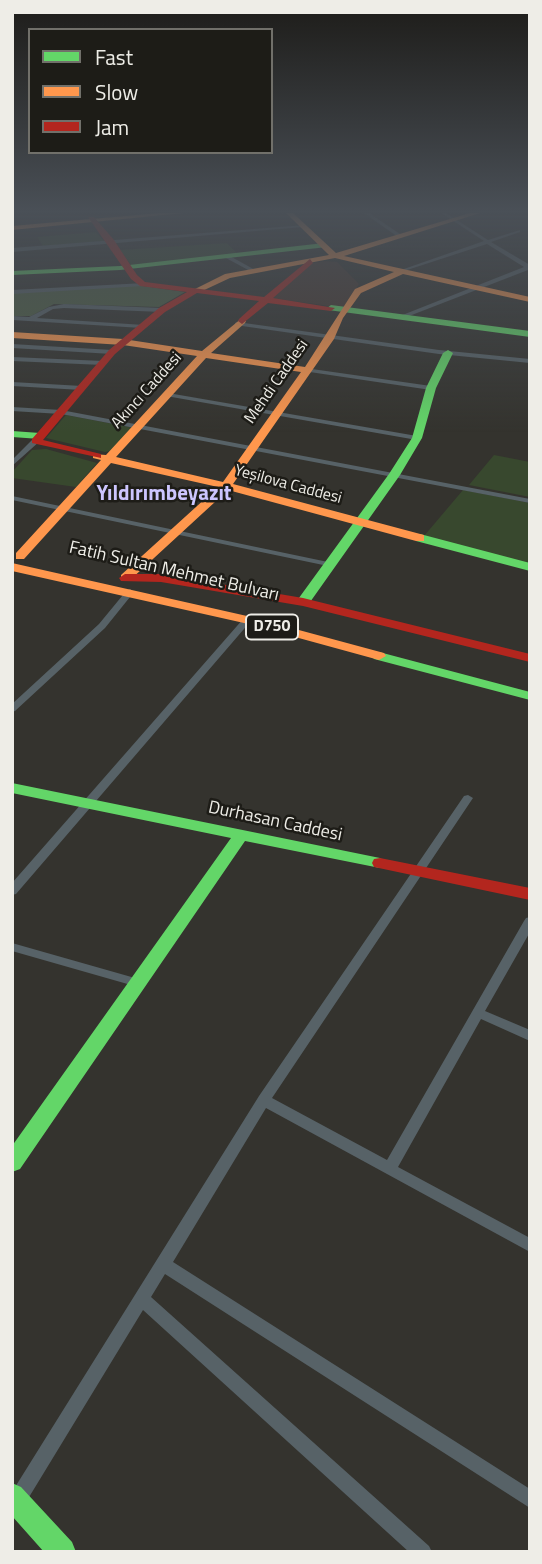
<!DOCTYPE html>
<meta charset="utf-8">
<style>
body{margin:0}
#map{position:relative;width:542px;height:1564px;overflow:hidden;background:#34332e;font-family:"Titillium Web",sans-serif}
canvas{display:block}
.frame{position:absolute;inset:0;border:14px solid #eeede7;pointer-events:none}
.legend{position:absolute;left:28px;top:28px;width:245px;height:126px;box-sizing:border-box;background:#1d1c17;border:2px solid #71706a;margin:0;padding:9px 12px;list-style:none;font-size:21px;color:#eeede7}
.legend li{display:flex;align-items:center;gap:14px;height:35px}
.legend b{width:35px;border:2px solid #71706a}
</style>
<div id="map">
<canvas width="542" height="1564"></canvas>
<div class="frame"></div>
<ul class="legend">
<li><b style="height:9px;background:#63d668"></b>Fast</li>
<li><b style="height:9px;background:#ff974d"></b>Slow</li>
<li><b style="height:9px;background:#b3261e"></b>Jam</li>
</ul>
</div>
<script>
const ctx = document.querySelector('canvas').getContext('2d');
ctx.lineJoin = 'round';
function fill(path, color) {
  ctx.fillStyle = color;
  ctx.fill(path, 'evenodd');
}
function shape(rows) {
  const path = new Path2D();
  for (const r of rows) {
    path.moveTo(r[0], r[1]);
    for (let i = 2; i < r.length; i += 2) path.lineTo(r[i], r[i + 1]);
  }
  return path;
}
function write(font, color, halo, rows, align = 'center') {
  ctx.font = font + ' "Titillium Web",sans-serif';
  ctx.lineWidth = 5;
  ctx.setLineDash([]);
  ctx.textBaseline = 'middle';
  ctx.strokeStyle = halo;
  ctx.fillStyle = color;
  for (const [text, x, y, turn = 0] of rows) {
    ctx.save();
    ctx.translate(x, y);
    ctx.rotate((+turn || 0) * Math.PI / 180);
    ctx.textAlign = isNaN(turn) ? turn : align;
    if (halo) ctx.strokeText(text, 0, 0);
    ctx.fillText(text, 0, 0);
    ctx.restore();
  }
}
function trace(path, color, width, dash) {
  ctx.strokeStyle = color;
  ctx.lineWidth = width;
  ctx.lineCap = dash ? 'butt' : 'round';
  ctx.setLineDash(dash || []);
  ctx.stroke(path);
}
fill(shape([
 [325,261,337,262,359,284,343,308,272,298,312,263]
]), '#46362e');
fill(shape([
 [96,232,104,241,43,246,37,237],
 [227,243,238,254,131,265,120,250],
 [66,415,134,428,111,451,105,452,46,438],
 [46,449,97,463,76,487,12,478,12,472,32,450],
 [494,455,530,462,530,497,469,485],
 [463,490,530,503,530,564,424,536]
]), '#38482e');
fill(shape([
 [136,285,185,292,159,307,54,304,31,316,12,316,12,293]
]), '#4d5e42');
fill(shape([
 [364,213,369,213,403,236,398,237,364,213],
 [441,213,446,213,488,240,520,230,520,232,491,242,530,265,530,271,528,270,404,318,400,318,400,316,524,267,487,244,401,272,401,270,484,241,441,213],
 [305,225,303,227,12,252,12,248,305,225],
 [224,255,228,255,257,271,252,272,224,257,224,255],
 [145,283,146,284,143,286,12,294,12,290,145,283],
 [64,304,162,308,165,310,162,312,64,308,53,309,37,318,144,325,144,327,142,328,12,320,12,316,29,317,49,307,64,304],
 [237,322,439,350,530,359,530,363,439,354,235,325,235,323,237,322],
 [12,344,112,350,115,352,112,354,12,348,12,344],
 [12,357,103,361,106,363,103,365,12,361,12,357],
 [305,368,431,386,434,388,431,390,303,371,303,369,305,368],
 [12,382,82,386,85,388,82,390,12,386,12,382],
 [168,393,417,436,421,438,417,440,166,396,166,394,168,393],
 [12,407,61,410,530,499,530,503,61,414,12,411,12,407],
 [33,439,40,441,12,466,12,460,33,439],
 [12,496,328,562,332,564,328,566,12,500,12,496],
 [130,589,134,592,105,628,15,711,12,712,12,704,99,624,127,590,130,589],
 [247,617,251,620,250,622,16,894,12,895,12,883,244,618,247,617],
 [468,795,473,798,272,1098,387,1160,524,921,526,918,530,917,530,932,485,1011,530,1030,530,1041,481,1019,398,1167,530,1238,530,1252,266,1108,173,1262,530,1489,530,1508,165,1274,151,1297,429,1546,432,1552,409,1552,143,1310,23,1507,17,1510,12,1508,12,1492,259,1096,464,796,468,795],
 [12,943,142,980,144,983,142,986,138,987,12,951,12,943]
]), '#576267');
fill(shape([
 [324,243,327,247,120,270,12,275,12,271,120,266,324,243],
 [331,305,530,331,530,337,328,310,327,308,331,305],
 [448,350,453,353,436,388,422,438,400,475,308,605,298,605,296,602,389,474,412,438,426,388,443,353,448,350],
 [12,431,40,433,45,436,40,439,12,437,12,431],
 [420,534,530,563,530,571,416,541,416,535,420,534],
 [379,652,530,692,530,700,374,659,372,656,379,652],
 [12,783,380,858,388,863,380,868,245,841,20,1169,12,1172,12,1146,231,838,12,793,12,783],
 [12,1483,21,1487,72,1542,76,1552,44,1552,12,1516,12,1483]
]), '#63d668');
fill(shape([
 [159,213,184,213,12,230,12,226,159,213],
 [286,213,293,213,336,253,470,213,480,213,344,256,530,297,530,302,403,274,361,293,343,318,334,339,233,484,424,535,424,541,416,541,228,490,129,581,121,581,121,575,218,487,111,463,24,559,16,559,16,553,101,460,93,458,93,454,106,455,197,356,123,345,12,338,12,332,123,339,202,351,242,318,246,321,245,323,211,353,305,367,355,289,394,272,335,258,230,278,200,292,193,290,225,274,329,255,286,213],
 [206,358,301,372,223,482,116,457,206,358],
 [12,563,247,616,384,653,386,656,379,660,244,623,12,571,12,563]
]), '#ff974d');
fill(shape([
 [88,217,94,217,114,240,137,275,145,282,264,297,310,259,313,263,273,298,335,308,331,311,268,303,242,324,238,321,239,319,259,301,197,293,165,312,115,354,43,440,101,454,101,458,32,443,32,439,109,350,159,308,187,292,140,286,131,279,88,217],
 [125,574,161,574,303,598,530,654,530,662,303,606,161,582,121,581,119,578,125,574],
 [380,858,530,888,530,900,374,867,372,863,374,859,380,858]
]), '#b3261e');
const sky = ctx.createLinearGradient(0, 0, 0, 432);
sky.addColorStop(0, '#1d1c19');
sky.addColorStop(0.49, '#4a5057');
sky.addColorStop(1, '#4a505700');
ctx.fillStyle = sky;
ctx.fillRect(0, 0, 542, 432);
write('16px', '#eeede7', '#1d1c17', [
 ["Mehdi Caddesi",277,382,-55],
 ["Akıncı Caddesi",147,391,-48],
 ["Yeşilova Caddesi",288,485,15]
]);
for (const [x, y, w] of [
 [272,627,52]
]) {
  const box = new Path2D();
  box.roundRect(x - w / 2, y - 12.5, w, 25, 5);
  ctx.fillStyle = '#1d1c17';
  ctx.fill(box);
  trace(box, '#eeede7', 2);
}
write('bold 16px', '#eeede7', null, [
 ["D750",272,627]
]);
write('18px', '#eeede7', '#1d1c17', [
 ["Fatih Sultan Mehmet Bulvarı",174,572,13],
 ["Durhasan Caddesi",275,822,12]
]);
write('bold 21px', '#ccc5fe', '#1d1c17', [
 ["Yıldırımbeyazıt",164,495]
]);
</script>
